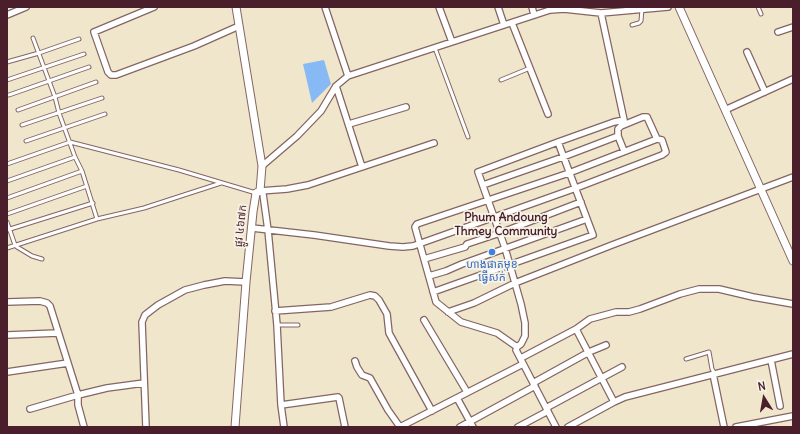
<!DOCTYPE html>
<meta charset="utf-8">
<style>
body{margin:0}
#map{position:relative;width:800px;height:434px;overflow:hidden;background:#f0e6cc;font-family:Delius,sans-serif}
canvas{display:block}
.frame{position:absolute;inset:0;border:8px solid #4a1f2b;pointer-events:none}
.north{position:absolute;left:744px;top:378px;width:40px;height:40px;-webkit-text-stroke:3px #f7f3e8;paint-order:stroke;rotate:349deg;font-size:11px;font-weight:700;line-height:16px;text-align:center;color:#4a1f2b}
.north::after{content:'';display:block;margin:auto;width:14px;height:18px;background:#4a1f2b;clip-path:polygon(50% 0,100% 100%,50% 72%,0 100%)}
</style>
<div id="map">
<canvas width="800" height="434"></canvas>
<div class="frame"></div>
<div class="north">N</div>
</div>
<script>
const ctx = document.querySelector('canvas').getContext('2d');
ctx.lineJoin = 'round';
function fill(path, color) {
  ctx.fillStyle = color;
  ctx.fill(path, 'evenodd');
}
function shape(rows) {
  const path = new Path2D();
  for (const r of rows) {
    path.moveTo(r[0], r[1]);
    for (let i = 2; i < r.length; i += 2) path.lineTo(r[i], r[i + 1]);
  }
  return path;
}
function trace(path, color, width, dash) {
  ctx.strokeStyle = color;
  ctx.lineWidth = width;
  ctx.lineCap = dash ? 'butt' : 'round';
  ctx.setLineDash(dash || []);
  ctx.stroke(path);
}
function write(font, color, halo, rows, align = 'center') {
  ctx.font = font + ' Delius,"Noto Sans Khmer",sans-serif';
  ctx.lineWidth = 3.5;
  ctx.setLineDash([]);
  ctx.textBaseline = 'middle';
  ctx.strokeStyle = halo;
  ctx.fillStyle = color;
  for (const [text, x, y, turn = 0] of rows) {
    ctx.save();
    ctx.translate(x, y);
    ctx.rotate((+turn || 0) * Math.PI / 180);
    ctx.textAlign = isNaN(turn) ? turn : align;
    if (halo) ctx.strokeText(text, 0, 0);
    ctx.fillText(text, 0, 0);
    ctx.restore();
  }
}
fill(shape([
 [324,60,331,84,312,103,303,64]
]), '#87b9f4');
const service = shape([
 [758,7,761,14],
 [632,25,639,23,641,21,642,9],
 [33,38,55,97,59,113,75,157,82,171,97,219],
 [435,48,468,137],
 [7,62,39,53,79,39],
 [7,80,84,54],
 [501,80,530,68],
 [9,95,89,67],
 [18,110,96,82],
 [22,125,102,98],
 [26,141,105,114],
 [7,164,70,142,179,170,256,193],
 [7,181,75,157],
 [7,198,82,171],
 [7,214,87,186],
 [7,222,15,245,17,247,32,256,42,259],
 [7,230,93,203],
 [7,248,97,219,144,208,221,183],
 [277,325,298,325],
 [686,359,709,352,712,369,715,374]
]);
const minor = shape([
 [154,7,94,32,108,72,111,75,116,75,194,46,239,26],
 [325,7,348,76],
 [439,7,452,42],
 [498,7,504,25],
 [532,7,534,15],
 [7,15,26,7],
 [512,23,548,114],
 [778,32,793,27],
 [747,52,765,92],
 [336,86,362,167],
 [725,110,793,79],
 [349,124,406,107],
 [262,166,297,136,321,111,336,86,348,76,550,10,564,9,601,13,668,7],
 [483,185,563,157,618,136],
 [260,191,263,194,268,230,277,325,281,405,284,427],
 [260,191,287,189,308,185,434,143],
 [252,228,314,235,389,246,403,247,413,246,576,188,662,155,666,152,662,140,657,139],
 [424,259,465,247,467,244,500,233,581,202],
 [429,276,446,271,462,264,587,219],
 [433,292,593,235,558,142],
 [7,302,40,301,47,303,50,306,78,395,107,388,144,383],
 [275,311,331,307,370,295,375,296,379,300,387,314,389,333,432,411],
 [448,312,474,303,515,283,612,245,793,177],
 [424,320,467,392],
 [576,329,614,402],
 [7,335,58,333],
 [517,347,521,344,525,336,525,323,521,304,505,248,478,172,558,142,614,122,624,120,601,13],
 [521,358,576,329,590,319,616,312,629,312,640,309,680,294,699,289,719,289,753,297,793,304],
 [771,360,780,406],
 [355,361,357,367,362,375,370,378,388,410,400,427],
 [7,372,68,363],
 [713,374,724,427],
 [533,383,589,352,606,345],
 [457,398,473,427],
 [281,405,338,397,339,398,345,427],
 [546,408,622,367],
 [30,409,78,395,78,405,84,427],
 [146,427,142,322,145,315,158,305,185,290,204,285,225,281,246,282],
 [400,427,523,364],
 [460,427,535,386],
 [518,427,548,411],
 [556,427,516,350,517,347,497,333,461,322,436,302,415,227,417,224,569,173,657,139,647,117,643,117,621,126,618,129,618,136,624,151],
 [568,427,614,402,625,397,793,354],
 [736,427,793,416]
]);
const tertiary = shape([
 [679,7,793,261],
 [235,427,246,282,253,212,256,193,260,191,262,166,236,7]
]);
trace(service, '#846563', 5);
trace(minor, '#846563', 8);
trace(tertiary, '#846563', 9);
trace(service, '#fff', 3);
trace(minor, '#fff', 5.5);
trace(tertiary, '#fff', 7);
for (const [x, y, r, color] of [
 [492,252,4,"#3f7fe0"]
]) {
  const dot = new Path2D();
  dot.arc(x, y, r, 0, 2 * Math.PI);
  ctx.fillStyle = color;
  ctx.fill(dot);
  trace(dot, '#f7f3e8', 1.5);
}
write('11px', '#4a1f2b', '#f7f3e8', [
 ["ផ្លូវ ៤៦៧ក",241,226,-84]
]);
write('11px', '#366cbe', '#f7f3e8', [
 ["ហាងផាតមុខ",492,265],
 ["ធ្វើសក់",492,278]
]);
write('bold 12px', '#4a1f2b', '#f7f3e8', [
 ["Phum Andoung",506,218],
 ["Thmey Community",506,232]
]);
</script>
